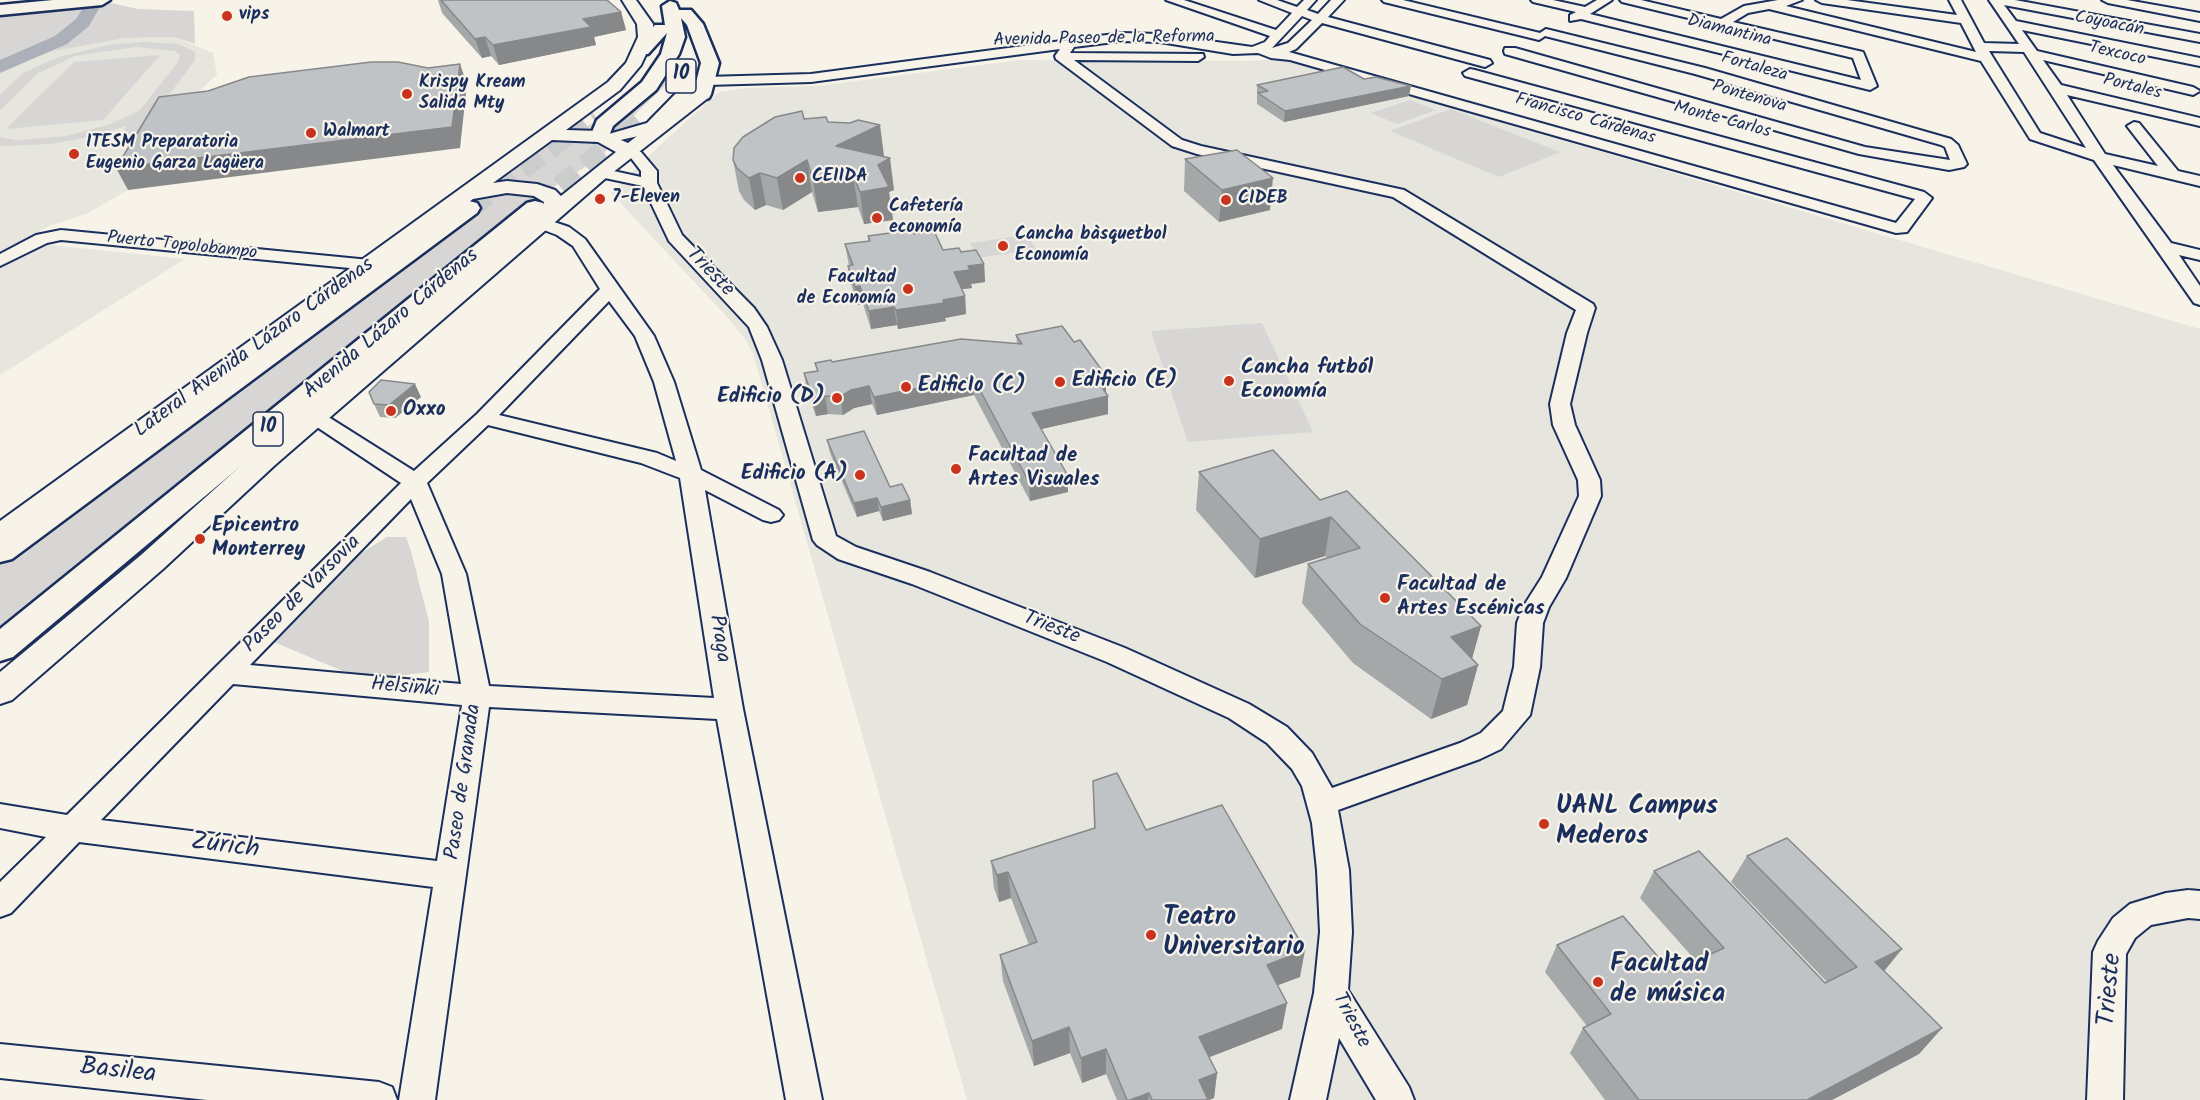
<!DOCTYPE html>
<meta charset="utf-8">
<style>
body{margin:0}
canvas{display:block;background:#f7f3e8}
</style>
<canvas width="2200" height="1100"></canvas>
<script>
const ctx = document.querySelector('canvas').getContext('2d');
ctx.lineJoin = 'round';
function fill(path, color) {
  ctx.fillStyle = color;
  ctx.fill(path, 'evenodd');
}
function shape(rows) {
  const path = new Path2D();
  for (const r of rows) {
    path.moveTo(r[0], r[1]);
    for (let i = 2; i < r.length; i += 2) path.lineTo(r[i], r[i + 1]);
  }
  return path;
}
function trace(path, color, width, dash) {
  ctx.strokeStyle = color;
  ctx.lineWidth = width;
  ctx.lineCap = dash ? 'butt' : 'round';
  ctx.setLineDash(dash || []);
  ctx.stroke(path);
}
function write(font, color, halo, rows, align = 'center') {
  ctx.font = font + ' Kalam,sans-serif';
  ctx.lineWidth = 4.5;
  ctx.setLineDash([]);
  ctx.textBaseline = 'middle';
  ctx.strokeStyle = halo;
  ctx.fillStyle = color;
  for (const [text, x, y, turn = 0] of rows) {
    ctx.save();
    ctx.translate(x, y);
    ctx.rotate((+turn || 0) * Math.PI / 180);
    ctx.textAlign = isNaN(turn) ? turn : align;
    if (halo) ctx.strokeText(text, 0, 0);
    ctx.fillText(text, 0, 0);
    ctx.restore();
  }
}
fill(shape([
 [174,37,213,53,217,75,170,117,128,190,88,213,49,226,0,252,0,71,53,51,85,44,125,38],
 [1285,58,2200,329,2200,1100,967,1100,753,354,745,339,727,317,611,193,658,147,719,92,746,88,817,86,1021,60,1251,61],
 [41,244,185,259,0,375,0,267]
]), '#e6e5de');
fill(shape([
 [107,2,138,9,194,11,195,44,174,37,125,38,53,51,0,71,0,13],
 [679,28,682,48,670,81,632,117,601,157,522,207,0,645,0,552,484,204,529,153,611,115,647,85],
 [142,42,179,44,195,52,195,60,139,135,120,136,127,126,84,138,50,144,0,146,0,137,17,140,67,136,111,124,140,110,178,62,180,55,175,51,136,47,75,56,37,74,0,110,0,95,23,73,59,57,108,45],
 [160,55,103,120,6,129,74,62],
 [1410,100,1436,110,1397,124,1371,113],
 [1451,109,1560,152,1499,177,1390,131],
 [1027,235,1036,249,978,258,970,243],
 [1262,323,1313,432,1188,442,1151,331],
 [387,537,406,537,411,551,429,622,429,672,364,680,269,640,340,566]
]), '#d7d6d4');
fill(shape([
 [88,0,104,0,89,26,67,44,0,73,0,60,55,36,76,19,88,0]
]), '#acb0b9');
trace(shape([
 [570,133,594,115],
 [625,133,643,118]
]), '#cbcccc', 18, [18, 9]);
trace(shape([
 [469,208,572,131],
 [535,208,627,131]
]), '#cbcccc', 22, [22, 11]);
const minor = shape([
 [1166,0,1184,0,1276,30,1292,13,1259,0,1277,0,1297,7,1304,0,1316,0,1307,10,1318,14,1331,0,1344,0,1328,17,1490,60,1492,63,1485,67,1322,23,1296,49,1289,52,1896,223,1915,199,1465,76,1463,73,1470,69,1475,70,1924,192,1932,198,1907,232,1896,233,1290,60,1271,58,1258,53,1233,54,1160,42,1122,41,1074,47,1070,53,1203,54,1204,57,1198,61,1074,60,1182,140,1201,146,1404,190,1593,304,1595,308,1587,333,1570,404,1575,425,1600,480,1601,496,1566,578,1549,607,1543,623,1540,667,1530,715,1501,749,1480,759,1338,810,1349,870,1352,932,1348,990,1409,1087,1414,1100,1376,1100,1339,1038,1326,1100,1290,1100,1314,993,1320,932,1317,870,1312,823,1302,786,1292,769,1267,743,1229,718,1107,662,912,584,838,559,817,545,813,540,762,360,749,327,669,241,643,186,595,176,592,173,600,168,641,177,641,171,631,158,619,151,627,146,641,152,657,171,657,183,682,235,754,308,767,327,782,360,836,536,856,547,930,572,1125,648,1249,704,1287,727,1312,753,1332,788,1460,743,1481,733,1503,711,1514,667,1517,623,1523,607,1542,577,1579,496,1578,480,1553,425,1550,404,1567,333,1576,310,1393,197,1197,154,1172,146,1056,59,1055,56,1060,49,811,82,708,85,695,90,657,129,643,135,607,143,600,139,602,136,647,123,685,84,706,77,811,74,1122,33,1160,34,1252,47,1265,42,1270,36,1166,0],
 [1302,16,1312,20,1288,43,1272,48,1302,16],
 [1382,0,1403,0,1540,33,1546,29,1705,68,1951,139,1958,145,1967,164,1964,167,1949,170,1859,154,1505,54,1504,51,1505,48,1515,48,1865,147,1950,160,1945,147,1941,145,1695,74,1545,36,1539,40,1384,2,1382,0],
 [1531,0,1553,0,1585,7,1597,0,1612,0,1590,14,1861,80,1853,58,1729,28,1723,32,1719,31,1717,25,1622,2,1620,0,1641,0,1721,19,1744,6,1778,0,1802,0,1786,6,1976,52,1961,23,1822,3,1816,0,1847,0,1957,15,1949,0,1961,0,1984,43,2019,44,1989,0,2015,0,2200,34,2200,42,2004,5,2016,21,2200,58,2200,66,2022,30,2037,51,2193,87,2200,91,2193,95,2043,60,2061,85,2200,118,2200,126,2067,95,2105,154,2158,166,2127,126,2134,122,2139,123,2178,171,2200,176,2200,186,2113,165,2171,243,2200,250,2200,260,2179,255,2200,286,2200,305,2194,303,2094,160,2030,139,1981,61,1769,9,1748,13,1733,22,1863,52,1877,86,1870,90,1581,19,1570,21,1570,15,1576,12,1533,2,1531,0],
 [1989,51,2024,52,2086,148,2040,133,1989,51],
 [2102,0,2127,0,2200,13,2200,21,2108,3,2102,0],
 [542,218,569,227,585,239,654,336,674,382,701,470,779,510,783,515,779,520,771,522,763,520,705,490,743,709,822,1100,786,1100,717,719,489,707,435,1100,399,1100,433,887,79,842,11,913,0,917,0,882,46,837,0,828,0,804,67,815,401,483,308,421,304,417,308,413,315,411,322,413,414,471,477,414,600,289,573,246,557,235,536,227,534,223,536,219,542,218],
 [609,301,635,336,654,382,676,461,657,453,499,415,609,301],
 [488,425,641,463,680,478,714,698,489,686,466,574,427,483,488,425],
 [411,499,442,574,461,684,250,665,411,499],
 [233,684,462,705,437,861,101,820,233,684],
 [61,230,370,260,376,261,379,265,376,269,370,270,61,240,47,243,0,266,0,254,36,235,61,230],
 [2188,890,2200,891,2200,919,2188,918,2151,925,2135,938,2126,954,2123,1100,2087,1100,2093,952,2098,941,2113,918,2130,904,2166,893,2188,890],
 [0,1044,379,1082,392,1087,397,1100,207,1100,0,1078,0,1044]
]);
const major = shape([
 [622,0,636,0,653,24,654,37,641,65,620,90,566,130,600,131,628,143,696,90,708,90,711,94,708,98,607,177,275,465,163,569,12,700,0,704,0,672,141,555,255,453,543,211,544,202,534,196,507,193,473,199,10,542,0,545,0,521,608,82,626,63,638,37,637,24,622,0],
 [552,140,598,142,616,152,561,196,555,190,537,184,507,181,493,183,552,140]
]);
const highway = shape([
 [53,0,110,0,102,5,0,15,0,5,53,0],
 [670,1,676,3,679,10,691,10,703,24,719,63,711,94,709,98,702,100,695,98,693,94,701,63,687,25,681,18,685,37,679,54,656,90,613,126,607,141,593,141,590,137,597,120,642,82,661,54,667,33,648,54,636,54,633,50,655,25,665,25,662,6,670,1],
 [469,201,477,203,480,208,477,213,12,559,0,562,0,535,461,203,469,201],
 [535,201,543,203,546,208,543,213,13,657,0,661,0,629,527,203,535,201]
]);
trace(minor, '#1b2f5e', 4);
trace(major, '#1b2f5e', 4);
trace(highway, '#1b2f5e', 5);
fill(minor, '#f7f3e8');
fill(major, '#f7f3e8');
fill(highway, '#f7f3e8');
fill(shape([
 [438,0,607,0,621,12,626,30,594,37,596,45,499,65,491,56,482,58,442,13],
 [1364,79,1409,96,1284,122,1257,104,1257,85],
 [804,119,828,122,884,156,882,156,894,190,889,192,893,220,864,224,858,207,818,212,812,192,783,210,766,205,755,210,744,200,739,191,733,160],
 [1185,159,1270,210,1219,222,1184,191],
 [914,234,943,250,961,252,984,264,985,282,971,284,972,288,962,289,965,296,966,314,945,318,946,321,898,329,897,325,871,329,863,304,858,305,851,284,848,266,849,266,845,244,868,241,868,236],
 [1016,335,1106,393,1108,396,1108,414,1041,429,1067,474,1068,492,1030,501,974,395,877,415,872,404,854,408,843,415,828,414,816,416,807,391,804,373,817,371,815,363,832,362,1017,343],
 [421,397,395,418,380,417,374,404],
 [827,440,890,487,910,500,912,514,883,521,879,511,857,517,830,453],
 [1199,472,1320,500,1481,626,1472,658,1478,665,1467,705,1431,719,1353,663,1302,603,1308,564,1327,558,1325,556,1255,578,1196,510],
 [1093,781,1300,977,1278,985,1282,1029,1209,1057,1217,1073,1214,1098,1209,1100,1117,1100,1106,1074,1082,1083,1070,1053,1034,1066,1003,981,1000,955,1029,945,1011,898,999,902,994,888,991,861,1094,828],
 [1747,856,1884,971,1942,1028,1919,1054,1832,1100,1605,1100,1570,1053,1583,1028,1587,1026,1545,972,1557,945,1671,972,1696,961,1640,898,1654,871,1825,983,1827,982,1731,882]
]), '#a5a8a9');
fill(shape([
 [621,12,626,30,594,37,596,45,499,65,493,45,583,19],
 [485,37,491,56,482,58,475,39],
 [460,64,467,84,460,148,128,190,116,168],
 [1411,86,1409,96,1284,122,1285,111],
 [880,125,884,156,841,177,853,175,858,207,818,212,813,180,836,146],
 [890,158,894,190,889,192,893,220,864,224,860,192,878,165],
 [807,160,812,192,783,210,777,178],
 [760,173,766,205,755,210,749,178],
 [1273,178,1270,210,1219,222,1222,190],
 [984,264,985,282,971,284,972,288,955,290,954,272,968,266],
 [860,286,863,304,858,305,855,287],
 [965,296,966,314,945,318,946,321,898,329,896,310,943,300],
 [894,307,897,325,871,329,869,311],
 [1106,376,1106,394,1096,379],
 [973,377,974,395,877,415,874,397],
 [415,384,421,397,395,418,389,405],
 [869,386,872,404,854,408,843,415,840,397,851,390],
 [825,396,828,414,816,416,813,398],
 [1108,396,1108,414,1033,431,1032,413],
 [1067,474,1068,492,1030,501,1029,482],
 [877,498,879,511,857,517,854,503],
 [910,500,912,514,883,521,881,507],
 [1331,517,1325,556,1255,578,1260,539],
 [1481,626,1470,666,1451,637],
 [1478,665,1467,705,1431,719,1442,679],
 [1008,872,1011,898,999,902,997,875],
 [1902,949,1881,975,1875,962],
 [1305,950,1300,977,1262,991,1267,965],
 [1287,1003,1282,1029,1197,1062,1199,1037],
 [1069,1027,1070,1053,1034,1066,1032,1041],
 [1942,1028,1919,1054,1832,1100,1807,1100],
 [1106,1049,1106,1074,1082,1083,1081,1058],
 [1217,1073,1214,1098,1209,1100,1199,1080],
 [1149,1093,1148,1100,1130,1100]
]), '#86888a');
const building = shape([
 [441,0,607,0,621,12,583,19,591,27,493,45,485,37,475,39,441,0],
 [371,62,398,62,428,68,460,64,452,127,116,168,159,97,208,91,249,77,371,62],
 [1343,67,1364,79,1376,77,1411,86,1285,111,1258,93,1268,91,1257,85,1343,67],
 [802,111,804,119,826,117,828,122,850,123,858,120,880,125,836,146,890,158,878,165,889,187,860,192,853,175,813,180,807,160,777,178,760,173,749,178,737,168,733,160,734,148,743,137,775,117,802,111],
 [1237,150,1273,178,1222,190,1185,159,1237,150],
 [912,230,914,234,934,231,943,250,959,248,961,252,976,250,984,264,968,266,970,270,954,272,965,296,943,300,944,303,896,310,894,307,869,311,860,286,855,287,848,266,853,265,845,244,870,241,868,236,912,230],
 [1062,326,1074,342,1080,340,1106,376,1096,379,1108,396,1032,413,1067,474,1029,482,973,377,874,397,869,386,851,390,840,397,825,396,813,398,804,373,818,371,815,363,831,360,832,362,961,339,1022,344,1016,335,1062,326],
 [381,380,415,384,389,405,374,404,369,392,381,380],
 [864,431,890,487,902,484,910,500,881,507,877,498,854,503,827,440,864,431],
 [1273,450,1320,500,1347,491,1481,626,1451,637,1478,665,1442,679,1360,624,1308,564,1360,548,1331,517,1260,539,1199,472,1273,450],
 [1117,773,1146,830,1222,805,1305,950,1267,965,1287,1003,1199,1037,1217,1073,1199,1080,1208,1100,1152,1100,1149,1093,1130,1100,1127,1100,1106,1049,1081,1058,1069,1027,1032,1041,1000,955,1037,942,1008,872,997,875,991,861,1095,828,1093,781,1117,773],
 [1787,838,1902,949,1875,962,1942,1028,1807,1100,1639,1100,1583,1028,1611,1014,1557,945,1623,916,1671,972,1724,948,1654,871,1699,851,1825,983,1857,967,1747,856,1787,838]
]);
fill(building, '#c0c3c5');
trace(building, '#86888a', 1.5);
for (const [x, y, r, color] of [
 [227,16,6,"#c8321e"],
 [407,94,6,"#c8321e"],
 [311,133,6,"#c8321e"],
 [74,154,6,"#c8321e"],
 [800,178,6,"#c8321e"],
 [600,199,6,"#c8321e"],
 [1226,200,6,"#c8321e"],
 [877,218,6,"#c8321e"],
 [1003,246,6,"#c8321e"],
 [908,289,6,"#c8321e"],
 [1229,381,6,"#c8321e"],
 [1060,382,6,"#c8321e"],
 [906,387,6,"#c8321e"],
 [837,398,6,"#c8321e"],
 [391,411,6,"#c8321e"],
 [956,469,6,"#c8321e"],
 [860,475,6,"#c8321e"],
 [200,539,6,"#c8321e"],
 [1385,598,6,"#c8321e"],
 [1544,824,6,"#c8321e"],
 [1151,935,6,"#c8321e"],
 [1598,982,6,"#c8321e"]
]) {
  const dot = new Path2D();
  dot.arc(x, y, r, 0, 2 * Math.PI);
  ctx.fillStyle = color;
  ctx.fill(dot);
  trace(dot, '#f7f3e8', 2);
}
write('bold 18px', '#1b2f5e', '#f7f3e8', [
 ["vips",239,16],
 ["Krispy Kream",419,84],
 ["Salida Mty",419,105],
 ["Walmart",323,133],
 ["ITESM Preparatoria",86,144],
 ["Eugenio Garza Lagüera",86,165],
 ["CEIIDA",812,178],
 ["7-Eleven",612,199],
 ["CIDEB",1238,200],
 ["Cafetería",889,208],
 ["economía",889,229],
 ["Cancha bàsquetbol",1015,236],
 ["Economía",1015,257],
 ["Facultad",896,279,"right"],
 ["de Economía",896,300,"right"]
], 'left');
write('18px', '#1b2f5e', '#f7f3e8', [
 ["Coyoacán",2109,25,11],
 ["Diamantina",1729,32,14],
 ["Avenida Paseo de la Reforma",1104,40,-1],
 ["Texcoco",2117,55,13],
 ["Fortaleza",1754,68,16],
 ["Portales",2132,88,14],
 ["Pontenova",1749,98,16],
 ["Francisco Cárdenas",1585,120,16],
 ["Monte Carlos",1722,121,15],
 ["Puerto Topolobampo",182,247,6]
]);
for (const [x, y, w] of [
 [681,76,30],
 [268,429,30]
]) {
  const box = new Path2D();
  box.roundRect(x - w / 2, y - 17, w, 34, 4.5);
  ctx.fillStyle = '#f7f3e8';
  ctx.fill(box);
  trace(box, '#1b2f5e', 1.5);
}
write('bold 20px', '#1b2f5e', null, [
 ["10",681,76],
 ["10",268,429]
]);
write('21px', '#1b2f5e', '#f7f3e8', [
 ["Trieste",709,273,46],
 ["Avenida Lázaro Cárdenas",392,325,-40],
 ["Lateral Avenida Lázaro Cárdenas",255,349,-36],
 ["Paseo de Varsovia",303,595,-45],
 ["Trieste",1051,629,21],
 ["Praga",718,639,81],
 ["Helsinki",405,689,5],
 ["Paseo de Granada",465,782,-82],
 ["Trieste",1350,1021,62]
]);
write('bold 21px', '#1b2f5e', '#f7f3e8', [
 ["Cancha futból",1241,369],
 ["Economía",1241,393],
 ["Edificio (E)",1072,382],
 ["EdificIo (C)",918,387],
 ["Edificio (D)",825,398,"right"],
 ["Oxxo",403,411],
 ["Facultad de",968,457],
 ["Artes Visuales",968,481],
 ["Edificio (A)",848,475,"right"],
 ["Epicentro",212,527],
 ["Monterrey",212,551],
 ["Facultad de",1397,586],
 ["Artes Escénicas",1397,610]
], 'left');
write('bold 26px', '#1b2f5e', '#f7f3e8', [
 ["UANL Campus",1556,809],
 ["Mederos",1556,839],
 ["Teatro",1163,920],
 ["Universitario",1163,950],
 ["Facultad",1610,967],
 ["de música",1610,997]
], 'left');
write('26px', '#1b2f5e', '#f7f3e8', [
 ["Zúrich",225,848,7],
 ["Trieste",2112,990,-85],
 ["Basilea",118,1073,6]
]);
</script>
